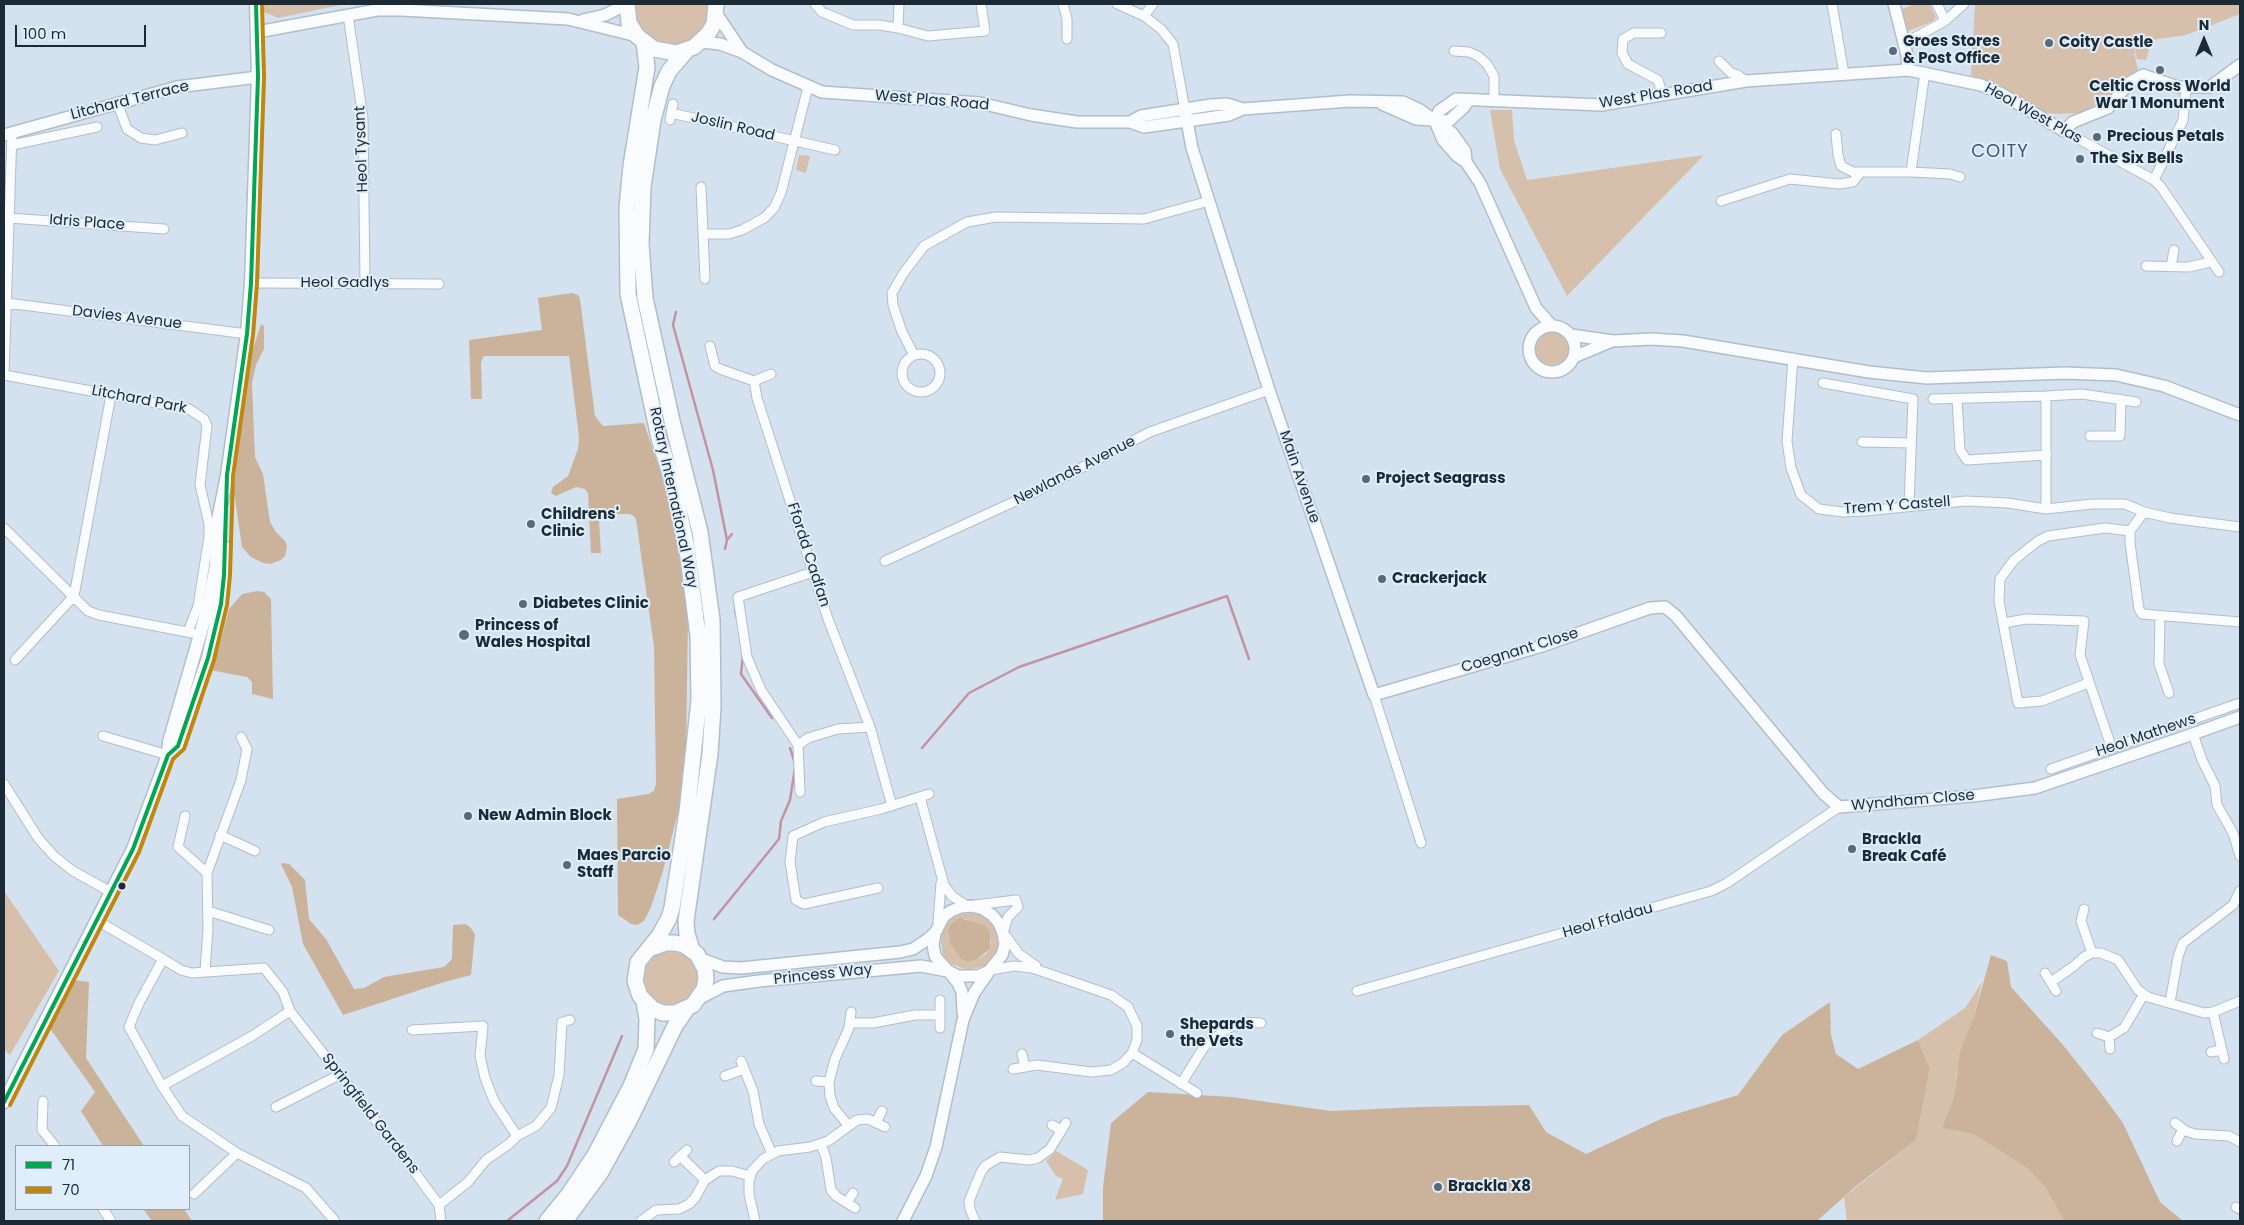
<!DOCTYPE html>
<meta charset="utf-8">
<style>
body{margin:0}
#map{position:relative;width:2244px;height:1225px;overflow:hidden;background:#d4e2f0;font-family:Poppins,sans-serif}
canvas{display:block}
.frame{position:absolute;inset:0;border:5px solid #1c2a36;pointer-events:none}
.legend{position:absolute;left:15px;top:1145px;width:175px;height:65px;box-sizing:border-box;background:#e0eefb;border:1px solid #92a0ac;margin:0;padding:6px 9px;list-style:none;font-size:15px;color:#1c2a36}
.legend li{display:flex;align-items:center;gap:10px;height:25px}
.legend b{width:25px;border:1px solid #92a0ac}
.north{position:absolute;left:2179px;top:15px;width:50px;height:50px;-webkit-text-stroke:4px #e0eefb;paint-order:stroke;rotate:0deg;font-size:14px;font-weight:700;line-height:20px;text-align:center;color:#1c2a36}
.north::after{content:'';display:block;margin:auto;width:18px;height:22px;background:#1c2a36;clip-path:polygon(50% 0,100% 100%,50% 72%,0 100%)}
.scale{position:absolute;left:15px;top:25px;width:131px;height:22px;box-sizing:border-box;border:2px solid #1c2a36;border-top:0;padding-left:6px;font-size:15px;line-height:18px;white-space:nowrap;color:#1c2a36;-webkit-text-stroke:4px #e0eefb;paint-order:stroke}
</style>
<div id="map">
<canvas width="2244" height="1225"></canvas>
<div class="frame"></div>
<ul class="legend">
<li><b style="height:6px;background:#00a651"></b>71</li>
<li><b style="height:6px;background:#c0870e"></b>70</li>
</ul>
<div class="north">N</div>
<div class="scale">100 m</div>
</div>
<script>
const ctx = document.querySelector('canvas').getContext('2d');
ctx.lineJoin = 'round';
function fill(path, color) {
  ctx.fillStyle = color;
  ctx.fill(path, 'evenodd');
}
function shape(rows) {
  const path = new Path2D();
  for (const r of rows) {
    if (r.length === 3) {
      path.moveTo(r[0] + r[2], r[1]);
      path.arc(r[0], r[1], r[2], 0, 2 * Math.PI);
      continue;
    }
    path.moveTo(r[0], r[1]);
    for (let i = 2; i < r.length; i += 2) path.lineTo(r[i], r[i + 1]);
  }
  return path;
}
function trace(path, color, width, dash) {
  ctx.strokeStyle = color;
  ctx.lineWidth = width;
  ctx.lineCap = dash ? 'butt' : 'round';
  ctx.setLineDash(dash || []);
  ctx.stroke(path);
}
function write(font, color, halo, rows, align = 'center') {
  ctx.font = font + ' Poppins,sans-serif';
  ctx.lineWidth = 4;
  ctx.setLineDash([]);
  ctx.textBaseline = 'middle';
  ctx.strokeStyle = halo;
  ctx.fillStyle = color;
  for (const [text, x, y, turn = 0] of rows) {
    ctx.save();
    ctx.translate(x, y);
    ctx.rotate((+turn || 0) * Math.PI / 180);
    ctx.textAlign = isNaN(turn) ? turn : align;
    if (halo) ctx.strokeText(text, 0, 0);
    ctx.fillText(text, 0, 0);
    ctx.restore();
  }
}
fill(shape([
 [262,4,345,4,278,18,264,12],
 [633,4,708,4,708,16,703,29,694,40,669,49,640,34,632,8],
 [1914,4,1930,4,1936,17,1933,21,1904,33,1895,12],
 [1975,4,2240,4,2240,14,2186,35,2152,40,2146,60,2137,59,2131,36,2138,71,2105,103,2080,113,2057,114,2042,112,1993,82,1971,76],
 [1490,110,1512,110,1514,140,1527,180,1704,155,1567,296,1500,169],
 [799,155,810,156,806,173,796,170],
 [1552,347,18],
 [4,891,59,971,10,1055,4,1049],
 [970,913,982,915,991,923,997,933,998,946,994,957,985,966,968,970,951,964,943,954,941,943,942,931,949,921,958,915],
 [966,919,991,940,990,949,985,955,976,960,967,962,961,959,948,936,951,924],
 [670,978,29],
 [1982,982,1974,1016,1957,1071,1954,1097,1942,1128,1973,1134,2027,1168,2045,1187,2064,1221,1847,1221,1844,1197,1916,1140,1930,1069,1918,1040,1965,1008],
 [1056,1151,1088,1170,1083,1194,1055,1200,1063,1179,1056,1176,1046,1161]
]), '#d6c0ab');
fill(shape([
 [572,293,578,295,580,299,595,416,603,426,644,423,666,489,685,586,688,619,686,752,682,797,663,871,651,907,644,921,637,925,631,924,618,915,617,799,648,794,654,791,656,784,654,647,636,519,634,516,629,514,605,514,601,516,599,520,601,553,591,553,588,493,585,489,576,487,556,496,551,493,553,487,568,476,578,449,579,437,569,356,484,356,481,362,482,399,471,399,469,340,542,330,538,298],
 [261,324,264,326,264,349,256,365,252,383,255,457,263,474,270,522,276,532,285,541,287,546,285,556,281,560,270,564,263,563,251,557,242,547,234,492,238,436,244,400,253,349],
 [257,591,264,592,271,599,273,699,252,694,252,682,247,677,210,670,218,652,229,609,242,594],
 [283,863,289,864,305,880,309,919,326,939,354,989,364,988,384,977,444,967,452,959,453,925,466,924,470,927,475,934,471,975,441,983,343,1015,303,944,292,887,281,864],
 [959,918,986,926,990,933,990,949,976,960,967,962,961,959,950,943,948,930,951,924],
 [1991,955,2007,961,2011,987,2063,1045,2098,1089,2123,1123,2160,1202,2183,1221,2064,1221,2045,1187,2027,1168,1973,1134,1942,1128,1954,1097,1960,1052,1974,1016],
 [65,979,89,982,86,1058,144,1146,103,1146,81,1111,95,1092,44,1020],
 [1830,1002,1831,1035,1836,1054,1858,1069,1918,1040,1930,1069,1916,1140,1855,1187,1817,1221,1103,1221,1103,1187,1111,1123,1148,1092,1232,1097,1331,1111,1418,1107,1529,1105,1546,1132,1586,1154,1663,1118,1738,1095,1782,1035],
 [143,1209,184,1209,192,1221,152,1221]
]), '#cbb39b');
trace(shape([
 [676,312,673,325,713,470,727,540],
 [725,549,727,540,732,534],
 [735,610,737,618],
 [743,655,741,674,772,718],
 [790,748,795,763],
 [922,748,969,693,1019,667,1227,596,1249,659],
 [714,919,779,839,781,821,790,800,795,768],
 [507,1221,557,1181,567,1166,622,1036]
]), '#c393a3', 2.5);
const minor = shape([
 [815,4,822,12,853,25,879,25,898,28],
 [899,4,898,28,928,36,985,31,981,4],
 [1063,4,1067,19,1067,39],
 [1117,4,1144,16,1161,29,1173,44,1185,110],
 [1832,4,1844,74],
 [1937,4,1945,21],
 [348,15,363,118,365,283],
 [1144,16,1153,4],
 [1661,33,1634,33,1623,39,1622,53,1628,64,1658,80,1662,94],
 [1903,44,1945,21,1964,4],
 [1454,51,1469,52,1478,56,1487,64,1494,76,1494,101],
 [1719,61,1731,73,1738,75,1746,81],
 [117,102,127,129,141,138,155,140,182,133],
 [671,113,835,150],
 [670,120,673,104],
 [2064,131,2154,180,2161,187,2219,272],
 [1836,134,1838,155,1841,166,1853,172,1911,172,1950,174,1960,177],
 [12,145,97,127],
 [1911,172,1925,72],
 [2154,180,2183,120,2186,88],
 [701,187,705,279],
 [1721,201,1790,179,1839,184,1853,182,1861,172],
 [9,218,164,229],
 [703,234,729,234,742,230,764,218,774,208,781,193,808,87],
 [2146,266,2189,267,2210,262],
 [2171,266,2174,250],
 [251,283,439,284],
 [7,303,247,334],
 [710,346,715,366,720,369,754,381,757,398,828,619,870,727],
 [921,373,19],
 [914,355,902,332,893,305,892,293,903,274,924,246,967,222,996,217,1144,219,1209,201],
 [1793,358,1787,441,1791,468,1801,495,1819,509,1843,512,1865,511,1966,501,2008,503,2046,509,2092,504,2125,504,2144,512,2170,518,2240,527],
 [4,375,189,409,204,419,207,426,200,485,209,524,209,537,198,606,188,632],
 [4,375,12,132],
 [754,381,771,374],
 [1823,383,1913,399,1909,506],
 [2046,396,2082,394,2136,402],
 [1933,399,2046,396,2046,509],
 [1957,399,1960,450,1967,460,2047,455],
 [2090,436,2120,436,2121,399],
 [1862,442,1911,443],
 [2144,512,2130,531,2130,543,2139,609,2142,614,2240,622],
 [4,528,88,611,99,615,192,633],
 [885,561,1033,493,1150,432,1269,390],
 [2160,616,2159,664,2169,693],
 [2004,623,2026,619,2084,621,2080,655,2112,749],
 [15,660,74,596,111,395],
 [2088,683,2042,701,2018,703,1999,601,2000,579,2014,560,2038,541,2048,536,2105,528,2130,531],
 [1374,695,1421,843],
 [2193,734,2202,760,2215,786,2217,805,2233,833,2240,856],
 [103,736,168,755],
 [798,745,761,690,747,657,738,597,813,572],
 [2051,769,2240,703],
 [4,784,38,838,54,856,73,871,111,892],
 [800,792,798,745,808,738,838,729,870,727,892,806],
 [920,797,944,885,952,896,967,906],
 [185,816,178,847,207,873],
 [220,835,255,851],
 [878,888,804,904,796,900,790,862,793,836,824,822,881,809,929,794],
 [975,905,1016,900,1018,907,1008,917,1003,933],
 [2084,909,2081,921,2092,953],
 [208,911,269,930],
 [96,920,163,959,181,970,192,973,264,968,283,992,290,1011,252,1036,162,1086,129,1027,139,1003,163,959],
 [938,922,941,883],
 [1005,935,1019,954,1036,966],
 [991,970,1014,966,1032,968,1111,995,1128,1007,1137,1026,1137,1040,1132,1053,1123,1063,1111,1070,1091,1072,1037,1065,1013,1069],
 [205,971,208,929,207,873,241,780,247,749,241,737],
 [2045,973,2056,991],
 [2051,982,2074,966,2084,957,2092,953,2101,953,2118,960,2138,990,2148,997,2204,1013,2213,1012,2240,1001],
 [1357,991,1711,891,1727,883,1839,807],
 [940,1000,940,1028],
 [2170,1002,2178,957,2183,943,2233,905,2240,891],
 [290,1011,394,1144,439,1205,441,1221],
 [2213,1012,2224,1059],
 [851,1023,873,1023,915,1015,940,1015],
 [412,1030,483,1026,480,1056,485,1078,494,1101,517,1136,536,1126,551,1108,559,1075,562,1022,570,1020],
 [2097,1033,2109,1037],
 [2110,1049,2109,1037,2124,1028,2144,994],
 [2211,1052,2222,1050],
 [1132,1053,1197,1093],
 [1022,1054,1025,1067],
 [741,1061,753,1091,759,1124,772,1154],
 [725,1076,744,1069],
 [816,1081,829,1082],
 [1181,1084,1204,1047,1225,1030,1243,1022,1261,1023],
 [162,1086,182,1116,237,1153,306,1188,335,1221],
 [43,1101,42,1130,55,1146],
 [276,1107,339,1075],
 [876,1122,882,1111],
 [2175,1123,2186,1131,2195,1134,2229,1136,2240,1142],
 [848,1125,834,1108,830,1096,829,1082,835,1059,849,1028,851,1012],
 [1052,1125,1061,1130],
 [2177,1141,2183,1129],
 [821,1144,826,1158,831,1190,836,1196,855,1208],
 [680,1156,705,1180],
 [674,1162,687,1150],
 [194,1194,237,1153],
 [847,1203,853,1193],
 [439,1205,468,1182,486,1160,509,1144,517,1136],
 [2236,1207,2240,1209],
 [103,1209,111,1221],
 [641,1221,656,1210,679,1209,689,1204,695,1198,705,1180,719,1171,732,1171,750,1176],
 [755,1221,749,1194,749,1181,752,1171,763,1159,778,1151,810,1147,828,1141,857,1120,868,1119,885,1127],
 [975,1221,970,1209,969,1201,981,1172,985,1166,1000,1157,1029,1160,1038,1158,1050,1149,1066,1123]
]);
const tertiary = shape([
 [1894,4,1907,55,1908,70],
 [716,13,742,52],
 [583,20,605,15,617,9,621,4],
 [257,32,377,10,401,10,568,19,637,36],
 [701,42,720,44,742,52,772,70,822,92,980,103,1031,115,1077,122,1130,122,1144,127,1229,115,1243,109,1350,101,1403,102,1420,110,1452,133,1465,151,1466,162,1480,183,1536,308,1551,325],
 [1382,104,1416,119,1449,121,1464,107,1468,101],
 [1185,110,1192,148,1269,390,1374,695,1542,646,1650,608,1665,607,1676,616,1823,793,1839,807,1973,796,2035,788,2193,734,2240,717],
 [1435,121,1439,111,1456,99,1601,105,1746,81,1908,70,1981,85,2000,93,2064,131,2073,122,2108,108,2129,83,2143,75,2178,87,2210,87,2240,65],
 [1435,121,1443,140,1457,156,1466,162],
 [1130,122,1141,116,1211,105,1227,104,1243,109],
 [4,135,177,87,258,77],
 [1552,349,23],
 [1571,335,1613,341,1651,339,1683,341,1869,372,1927,378,2065,373,2116,375,2164,386,2240,415],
 [1574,357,1612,341],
 [701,959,723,967,741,968,900,952,913,949,928,939,935,933,944,916,951,911,961,907,972,906,983,909,992,915,999,923,1003,933,1005,944,1002,955,989,971,978,976,958,976,948,971,935,956,933,945,935,933],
 [950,973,958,983,962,992,963,1013],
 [700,998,723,986,759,981,921,966,947,971],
 [903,1221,926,1176,936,1147,963,1020,974,993,988,973]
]);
const secondary = shape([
 [168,755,178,746,208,658,222,596,224,547],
 [4,1102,133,849,168,755,169,742,208,607,216,565,218,520,227,475,247,334,251,283,258,77,256,4]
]);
const primary = shape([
 [627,4,629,23,637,36,654,49,676,53,694,47,708,34,714,24,716,4],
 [644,43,647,67,631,166,627,207,628,294,659,438,674,487,687,549,698,636,699,700,687,812,672,908,669,918,659,936,638,962,635,981,640,996,653,1009,663,1013,675,1013,693,1005,704,989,706,979,705,969,697,954,684,945,675,943,666,943,649,949],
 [687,50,669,71,662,86,653,120,643,187,641,244,645,298,672,421,700,532,712,620,713,707,710,754,686,921,687,934,692,950],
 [547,1221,569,1194,595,1155,631,1086,646,1049,647,1019,644,1002],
 [565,1221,601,1172,629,1121,675,1026,686,1010]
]);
trace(minor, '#b1beca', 11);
trace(tertiary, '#b1beca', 14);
trace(secondary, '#b1beca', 15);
trace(primary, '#b1beca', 18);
trace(minor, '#f9fbfd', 9);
trace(tertiary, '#f9fbfd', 11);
trace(secondary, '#f9fbfd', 12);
trace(primary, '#f9fbfd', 15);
trace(shape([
 [4,1102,133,849,168,755,178,746,208,658,221,604,224,575,227,475,247,334,251,283,258,77,256,4]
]), '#00a651', 4);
trace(shape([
 [10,1105,139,852,173,759,184,749,214,660,227,605,230,575,233,476,253,335,257,283,264,77,262,4]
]), '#c0870e', 4);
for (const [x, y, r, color] of [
 [2049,43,5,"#5c6a77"],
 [1893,51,5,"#5c6a77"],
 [2160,70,5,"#5c6a77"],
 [2097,137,5,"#5c6a77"],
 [2080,159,5,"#5c6a77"],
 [1366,479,5,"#5c6a77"],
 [531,524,5,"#5c6a77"],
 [1382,579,5,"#5c6a77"],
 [523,604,5,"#5c6a77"],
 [464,635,6,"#5c6a77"],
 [468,816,5,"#5c6a77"],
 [1852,849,5,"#5c6a77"],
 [567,865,5,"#5c6a77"],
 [122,886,4.5,"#1c2a36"],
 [1170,1034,5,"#5c6a77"],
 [1438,1187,5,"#5c6a77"]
]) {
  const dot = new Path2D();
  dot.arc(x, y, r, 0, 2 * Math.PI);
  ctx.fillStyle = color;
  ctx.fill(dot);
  trace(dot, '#e0eefb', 2);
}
write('bold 15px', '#1c2a36', '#e0eefb', [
 ["Groes Stores",1903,42],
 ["& Post Office",1903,59],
 ["Coity Castle",2059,43],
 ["Celtic Cross World",2160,87,"center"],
 ["War 1 Monument",2160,104,"center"],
 ["Precious Petals",2107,137],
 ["The Six Bells",2090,159],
 ["Project Seagrass",1376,479],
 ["Childrens'",541,515],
 ["Clinic",541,532],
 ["Crackerjack",1392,579],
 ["Diabetes Clinic",533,604],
 ["Princess of",475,626],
 ["Wales Hospital",475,643],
 ["New Admin Block",478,816],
 ["Brackla",1862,840],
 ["Break Café",1862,857],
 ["Maes Parcio",577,856],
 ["Staff",577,873],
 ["Shepards",1180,1025],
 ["the Vets",1180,1042],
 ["Brackla X8",1448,1187]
], 'left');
write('15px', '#1c2a36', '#e0eefb', [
 ["West Plas Road",1656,95,-9],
 ["Litchard Terrace",130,101,-14],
 ["West Plas Road",932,101,5],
 ["Heol West Plas",2033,114,29],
 ["Joslin Road",733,127,13],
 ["Heol Tysant",362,149,-92],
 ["Idris Place",87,223,4],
 ["Heol Gadlys",345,283],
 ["Davies Avenue",127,318,7],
 ["Litchard Park",139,400,11],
 ["Newlands Avenue",1075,471,-27],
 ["Main Avenue",1299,477,71],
 ["Rotary International Way",673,498,78],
 ["Trem Y Castell",1897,506,-4],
 ["Ffordd Cadfan",808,555,72],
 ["Coegnant Close",1520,651,-17],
 ["Heol Mathews",2146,736,-19],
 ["Wyndham Close",1913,801,-5],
 ["Heol Ffaldau",1608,921,-16],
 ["Princess Way",823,975,-6],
 ["Springfield Gardens",370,1114,52]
]);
ctx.letterSpacing = '1px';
write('18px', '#375671', '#e0eefb', [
 ["COITY",2000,152]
]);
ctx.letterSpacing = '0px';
</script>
